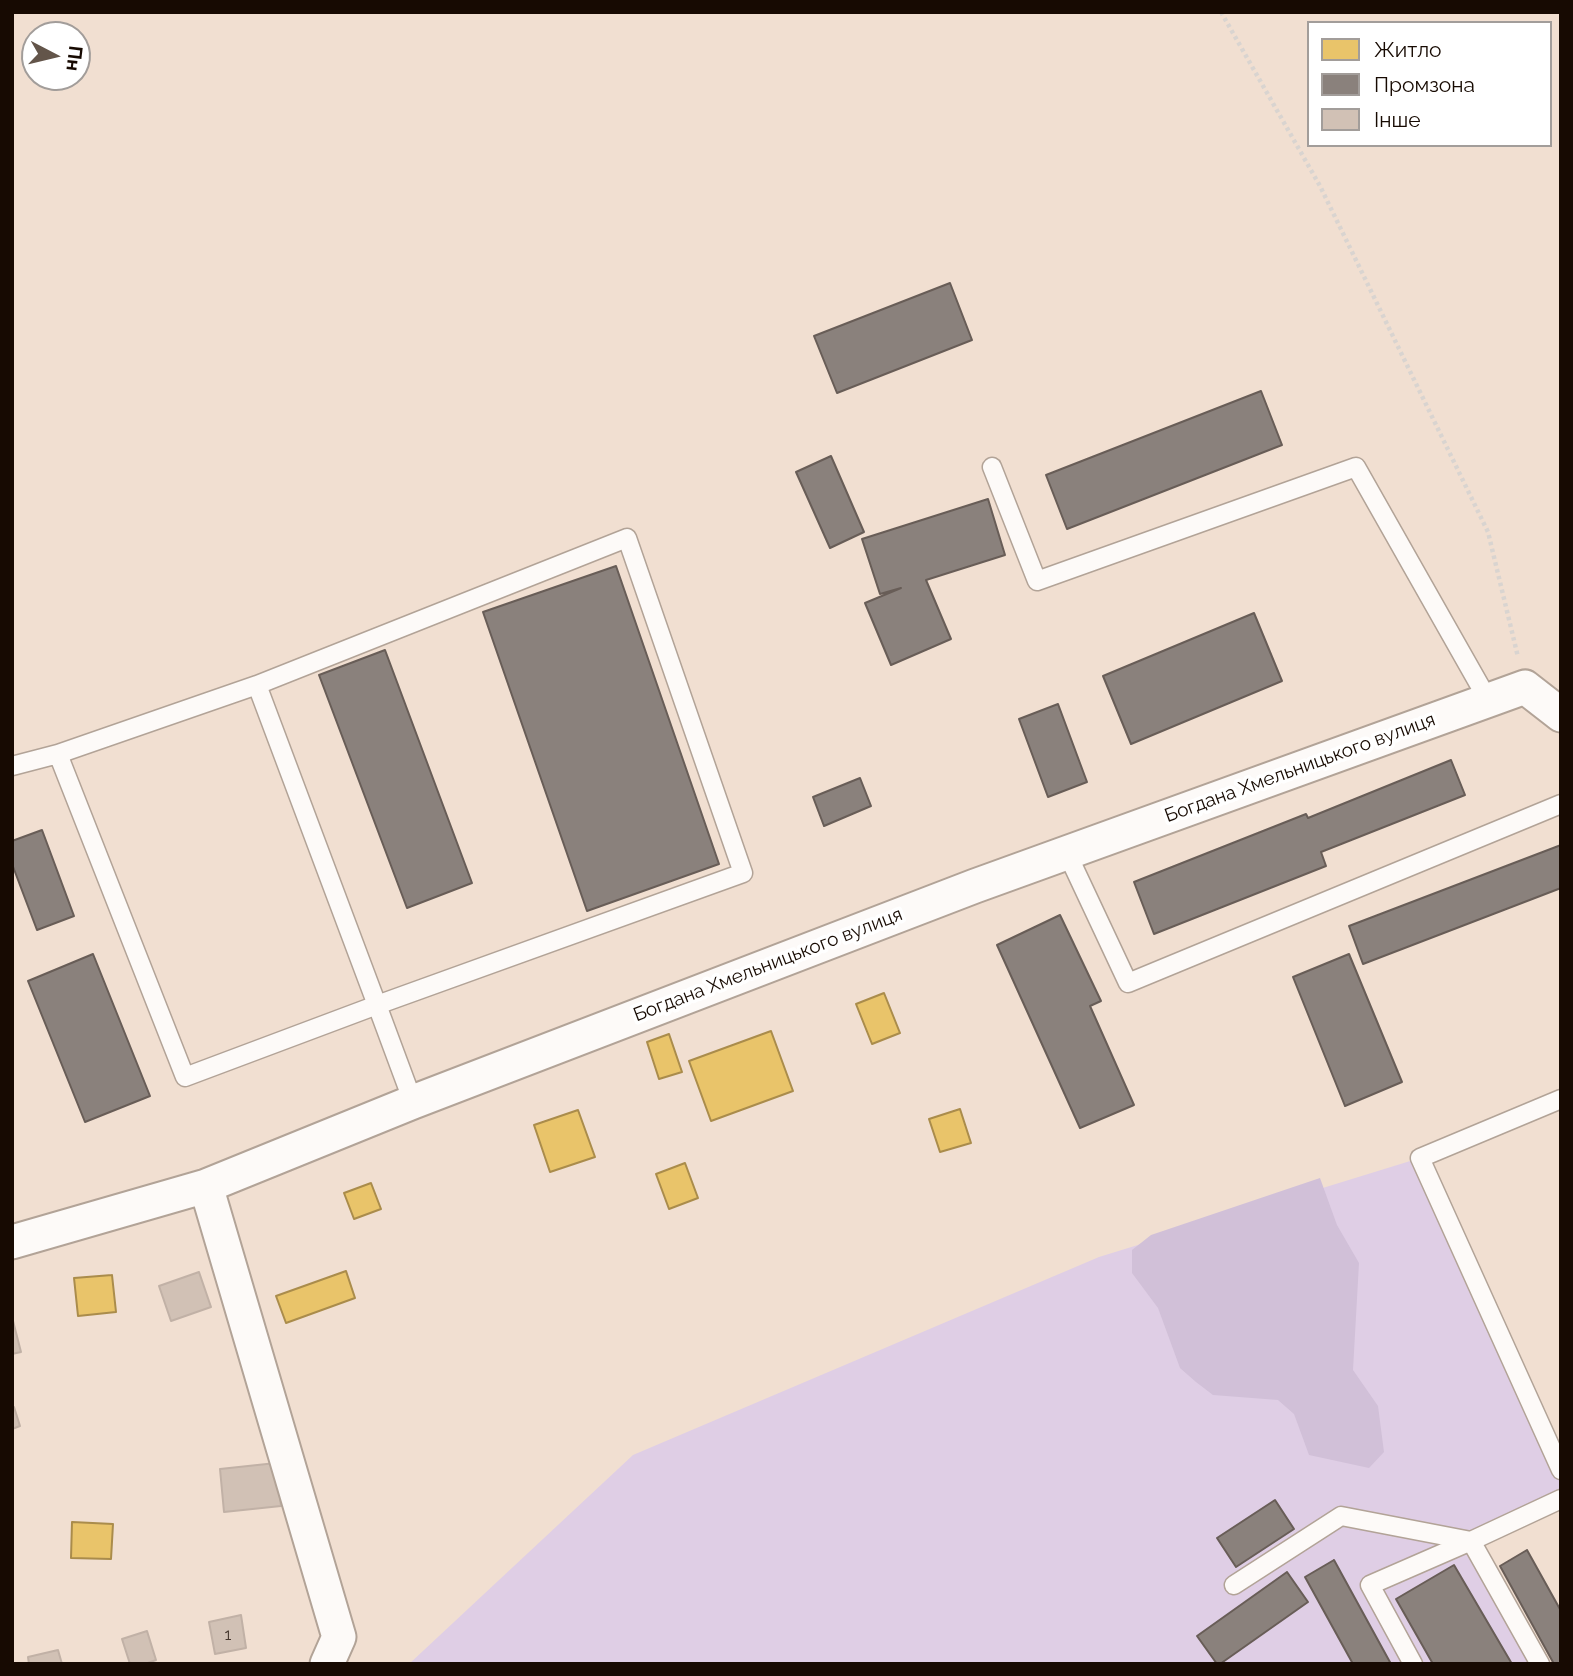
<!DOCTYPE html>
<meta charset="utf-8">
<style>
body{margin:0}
#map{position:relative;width:1573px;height:1676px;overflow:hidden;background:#f1dfd1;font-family:Raleway,sans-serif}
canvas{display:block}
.frame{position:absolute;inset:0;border:14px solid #170a02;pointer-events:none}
.legend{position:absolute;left:1307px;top:21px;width:245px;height:126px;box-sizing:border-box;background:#fff;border:2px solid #a29d9a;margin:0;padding:9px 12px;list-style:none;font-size:21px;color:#170a02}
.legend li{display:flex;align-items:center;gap:14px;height:35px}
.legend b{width:35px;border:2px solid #a29d9a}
.north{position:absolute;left:21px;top:21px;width:70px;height:70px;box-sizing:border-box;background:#fff;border:2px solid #a29d9a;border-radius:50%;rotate:97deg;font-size:19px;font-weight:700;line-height:28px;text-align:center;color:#170a02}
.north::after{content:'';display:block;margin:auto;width:24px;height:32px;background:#63554a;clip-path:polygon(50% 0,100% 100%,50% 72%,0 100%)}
</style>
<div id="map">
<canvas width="1573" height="1676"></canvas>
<div class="frame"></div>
<ul class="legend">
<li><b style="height:19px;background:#e9c46a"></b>Житло</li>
<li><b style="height:19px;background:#8a817c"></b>Промзона</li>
<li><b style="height:19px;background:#d1c1b5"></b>Інше</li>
</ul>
<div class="north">Пн</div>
</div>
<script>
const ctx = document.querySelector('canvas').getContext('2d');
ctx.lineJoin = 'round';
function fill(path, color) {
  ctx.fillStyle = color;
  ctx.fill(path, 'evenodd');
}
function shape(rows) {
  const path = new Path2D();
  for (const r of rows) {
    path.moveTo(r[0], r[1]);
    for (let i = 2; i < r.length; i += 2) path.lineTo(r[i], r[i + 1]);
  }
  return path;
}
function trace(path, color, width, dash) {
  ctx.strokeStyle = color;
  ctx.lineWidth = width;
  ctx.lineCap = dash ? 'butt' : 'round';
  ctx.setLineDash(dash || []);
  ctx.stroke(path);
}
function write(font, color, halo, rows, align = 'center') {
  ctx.font = font + ' Raleway,sans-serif';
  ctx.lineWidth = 7;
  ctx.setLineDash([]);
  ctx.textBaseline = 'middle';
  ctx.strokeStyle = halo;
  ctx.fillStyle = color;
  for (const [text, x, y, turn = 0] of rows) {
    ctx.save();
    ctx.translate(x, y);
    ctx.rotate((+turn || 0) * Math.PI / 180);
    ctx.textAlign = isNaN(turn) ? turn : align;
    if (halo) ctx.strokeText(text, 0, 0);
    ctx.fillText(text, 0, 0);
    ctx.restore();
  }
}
fill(shape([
 [1420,1158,1561,1470,1561,1499,1471,1541,1537,1664,409,1664,633,1455,1099,1257]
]), '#dfcee5');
fill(shape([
 [1320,1178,1337,1225,1359,1263,1353,1370,1378,1406,1384,1452,1369,1468,1309,1455,1294,1414,1278,1400,1213,1395,1196,1382,1180,1368,1158,1308,1132,1273,1132,1250,1151,1235]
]), '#d1c0d8');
const homes = shape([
 [884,993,900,1033,872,1044,856,1004,884,993],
 [771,1031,793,1091,711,1121,689,1061,771,1031],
 [669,1034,682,1072,659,1079,647,1042,669,1034],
 [960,1109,971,1143,940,1152,929,1119,960,1109],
 [578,1110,595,1157,550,1172,534,1125,578,1110],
 [685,1163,698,1198,669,1209,656,1174,685,1163],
 [371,1183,381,1209,354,1219,344,1193,371,1183],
 [346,1271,355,1298,286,1323,276,1296,346,1271],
 [112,1275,116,1312,78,1316,74,1278,112,1275],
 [72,1522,113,1524,111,1559,71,1558,72,1522]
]);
fill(homes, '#e9c46a');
trace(homes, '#aa8c4b', 2);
const industry = shape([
 [950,283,972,340,837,393,814,336,950,283],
 [1261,391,1282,445,1067,529,1046,475,1261,391],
 [831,456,864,532,830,548,796,472,831,456],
 [988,499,1005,555,926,580,951,639,891,665,865,603,901,588,880,594,862,539,988,499],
 [616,566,719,864,587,911,483,612,616,566],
 [1254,613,1282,681,1131,744,1103,676,1254,613],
 [385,650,472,883,407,908,319,675,385,650],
 [1058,704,1087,782,1048,797,1019,719,1058,704],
 [1451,760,1465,795,1321,852,1326,866,1154,934,1134,882,1306,814,1308,818,1451,760],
 [860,778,871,806,824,826,813,797,860,778],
 [42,830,74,916,37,930,12,864,12,841,42,830],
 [1561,845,1561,888,1363,964,1349,926,1561,845],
 [1060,915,1101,1001,1090,1006,1134,1105,1080,1128,997,945,1060,915],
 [93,954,150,1096,85,1122,28,981,93,954],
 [1349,954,1402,1082,1345,1106,1293,977,1349,954],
 [1275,1500,1294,1529,1236,1567,1217,1538,1275,1500],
 [1527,1550,1561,1611,1561,1664,1554,1664,1500,1566,1527,1550],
 [1334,1560,1391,1664,1353,1664,1305,1577,1334,1560],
 [1454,1565,1512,1664,1433,1664,1396,1599,1454,1565],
 [1287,1572,1308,1602,1220,1664,1217,1664,1197,1636,1287,1572]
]);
fill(industry, '#8a817c');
trace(industry, '#685d57', 2);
const building = shape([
 [199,1272,211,1307,171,1321,159,1286,199,1272],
 [12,1317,21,1352,12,1354,12,1317],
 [12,1407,14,1407,20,1426,12,1429,12,1407],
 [276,1463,281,1506,224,1512,220,1469,276,1463],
 [241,1615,246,1648,215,1654,209,1622,241,1615],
 [147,1631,156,1660,145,1664,130,1664,122,1639,147,1631],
 [58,1650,62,1664,29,1664,28,1657,58,1650]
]);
fill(building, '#d1c1b5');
trace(building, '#c1b1a6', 2);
const service = shape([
 [992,467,1037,581,1356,467,1488,700],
 [257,685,58,754,185,1077,377,1005,743,873,627,538,257,685,377,1005,413,1102],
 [12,766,58,754],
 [1067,853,1128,983,1561,804],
 [1561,1099,1420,1158,1561,1470],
 [1234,1585,1341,1516,1471,1541,1561,1499],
 [1413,1664,1370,1585,1471,1541,1540,1664]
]);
const minor = shape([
 [206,1186,339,1637,327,1664],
 [12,1242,206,1186,413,1102,975,886,1525,687,1561,715]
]);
trace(service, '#b2a397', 21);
trace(minor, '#b2a397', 37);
trace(shape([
 [1221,12,1320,186,1488,532,1518,657]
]), '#d9d4d0', 4.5, [3.5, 3.5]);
trace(service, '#fdfaf8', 18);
trace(minor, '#fdfaf8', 33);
write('16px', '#46382f', null, [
 ["1",228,1635]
]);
write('19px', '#170a02', '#fff', [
 ["Богдана Хмельницького вулиця",1300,768,-20],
 ["Богдана Хмельницького вулиця",768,965,-21]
]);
</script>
